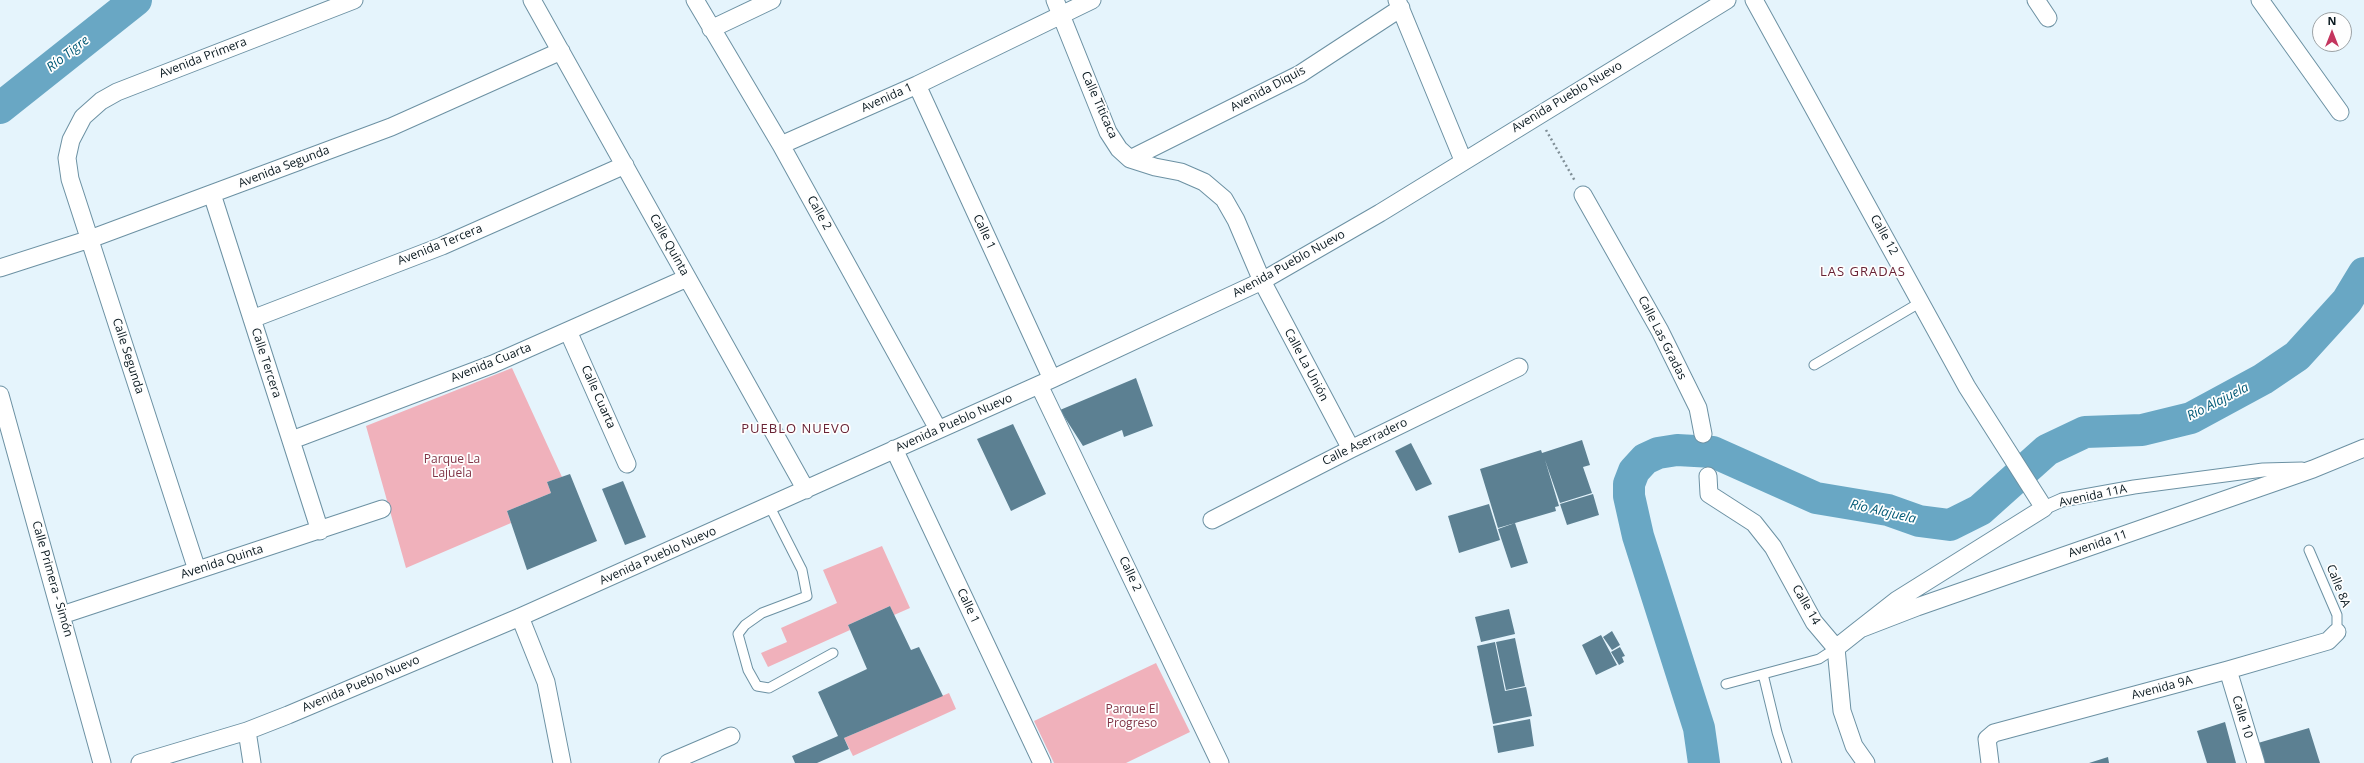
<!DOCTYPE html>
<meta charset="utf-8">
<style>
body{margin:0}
#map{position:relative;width:2364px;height:763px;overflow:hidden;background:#e5f4fc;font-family:"Open Sans",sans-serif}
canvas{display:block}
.north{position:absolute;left:2312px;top:12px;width:40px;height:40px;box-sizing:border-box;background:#fefefe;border:1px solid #9ca2a5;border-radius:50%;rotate:0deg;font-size:11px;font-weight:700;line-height:16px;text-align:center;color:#09181f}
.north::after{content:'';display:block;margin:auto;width:14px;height:18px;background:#c4355e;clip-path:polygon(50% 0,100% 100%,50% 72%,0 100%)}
</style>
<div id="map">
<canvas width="2364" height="763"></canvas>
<div class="north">N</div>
</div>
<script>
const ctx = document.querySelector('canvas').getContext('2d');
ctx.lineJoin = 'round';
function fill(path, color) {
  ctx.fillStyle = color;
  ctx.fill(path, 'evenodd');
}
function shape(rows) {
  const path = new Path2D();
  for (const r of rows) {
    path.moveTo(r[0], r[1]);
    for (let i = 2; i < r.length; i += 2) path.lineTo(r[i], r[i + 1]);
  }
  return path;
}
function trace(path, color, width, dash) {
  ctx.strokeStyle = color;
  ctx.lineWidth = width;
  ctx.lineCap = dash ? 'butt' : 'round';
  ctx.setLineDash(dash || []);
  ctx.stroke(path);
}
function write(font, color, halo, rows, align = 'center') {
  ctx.font = font + ' "Open Sans",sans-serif';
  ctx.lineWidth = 3.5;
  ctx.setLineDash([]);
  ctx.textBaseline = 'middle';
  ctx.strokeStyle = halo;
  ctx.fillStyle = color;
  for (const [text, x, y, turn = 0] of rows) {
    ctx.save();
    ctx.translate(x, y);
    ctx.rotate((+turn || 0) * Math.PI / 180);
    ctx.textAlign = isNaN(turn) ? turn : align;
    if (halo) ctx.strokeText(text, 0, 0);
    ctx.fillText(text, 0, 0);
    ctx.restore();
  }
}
fill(shape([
 [512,368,562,477,547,482,551,493,507,511,511,523,406,568,366,426],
 [882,546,910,608,894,615,890,606,848,625,850,630,768,667,761,653,787,642,781,628,837,603,823,570],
 [1156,663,1190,732,1126,763,1054,763,1034,721],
 [949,693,956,709,853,756,844,738]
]), '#f0b1bb');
trace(shape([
 [0,108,136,0],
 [1704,763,1699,728,1638,536,1629,496,1629,484,1634,471,1645,459,1658,453,1677,450,1713,452,1816,498,1888,510,1919,521,1950,525,1980,510,2047,450,2085,432,2142,430,2191,418,2263,379,2297,356,2347,301,2364,273]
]), '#69a7c4', 32);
fill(shape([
 [1136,378,1153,426,1124,437,1122,430,1083,446,1060,410],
 [1013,424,1046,494,1011,511,977,439],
 [1582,440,1590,465,1583,467,1592,493,1560,503,1545,460,1559,506,1555,507,1556,511,1498,528,1480,469,1541,450,1542,453],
 [1411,443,1432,484,1416,491,1395,451],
 [570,474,597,541,527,570,507,511,551,493,547,482],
 [623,481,646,537,625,545,602,489],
 [1593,494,1599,515,1567,525,1560,504],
 [1489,504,1500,540,1459,553,1448,516],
 [1515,523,1528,563,1511,568,1498,529],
 [890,606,911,650,919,647,943,696,844,738,849,749,817,763,795,763,792,756,838,736,818,692,867,669,848,625],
 [1509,609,1515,634,1481,642,1475,617],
 [1612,631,1620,645,1612,650,1603,637],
 [1601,635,1617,665,1596,675,1582,645],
 [1515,638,1525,686,1506,690,1496,642],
 [1495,642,1505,691,1526,687,1532,716,1493,724,1477,646],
 [1620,647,1625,656,1622,657,1624,662,1619,665,1611,652],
 [1530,719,1534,746,1498,753,1493,726],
 [2225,722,2236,763,2207,763,2197,731],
 [2309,728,2320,763,2264,763,2258,743],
 [2108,757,2109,763,2089,763]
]), '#5c8092');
const service = shape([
 [1814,365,1921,302],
 [770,507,802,570,807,596,762,613,745,625,738,634,748,670,757,686,769,688,833,653],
 [2309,550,2337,615,2337,632],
 [1763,674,1777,732,1787,763],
 [1726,684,1819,659,1836,648]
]);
const pedestrian = shape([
 [2044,508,2062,500,2134,487,2263,470,2302,469]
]);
const minor = shape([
 [532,0,806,490],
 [695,0,781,145,938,429],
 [1055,0,1108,132,1119,149,1130,159,1155,167,1181,172,1204,182,1224,199,1236,220,1262,281,1351,449],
 [1397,0,1463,160],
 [1754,0,1967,387,2044,508,1897,600,1860,629],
 [2036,0,2048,18],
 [2260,0,2340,112],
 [711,29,772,0],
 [917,85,1052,379],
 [781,145,917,85,1092,0],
 [1130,159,1300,74,1401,8],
 [212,194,320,531],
 [1583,195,1660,331,1698,408,1703,434],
 [0,268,90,239,391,127,561,51],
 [252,319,442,246,625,165],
 [568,331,627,464],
 [1039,385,1220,763],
 [0,395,102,763],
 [292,440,493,364,687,278],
 [894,449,1042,763],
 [1708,476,1709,494,1754,523,1773,547,1814,622,1836,648,1842,711,1854,746,1866,763],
 [1212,520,1351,449,1519,367],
 [197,570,70,179,67,158,71,140,83,117,101,101,117,92,354,0],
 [62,615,382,509],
 [520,617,546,682,562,763],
 [1836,648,1860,629,1917,607,2313,469,2364,448],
 [2228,670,2256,763],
 [247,731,252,763],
 [140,763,247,731,288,715,520,617,1052,379,1262,281,1380,213,1727,0],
 [668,763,731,736],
 [1990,763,1987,739,1994,733,2228,670,2328,641,2337,632]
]);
trace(service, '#6c91a3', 11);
trace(pedestrian, '#6c91a3', 15);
trace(minor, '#6c91a3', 19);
trace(shape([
 [1546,130,1575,181]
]), '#808f97', 2.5, [2, 3]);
trace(service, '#fff', 9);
trace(pedestrian, '#fff', 13);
trace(minor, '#fff', 17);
write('12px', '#09181f', '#fefefe', [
 ["Avenida Primera",203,58,-21],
 ["Avenida Diquis",1268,89,-28],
 ["Avenida Pueblo Nuevo",1567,97,-31],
 ["Avenida 1",887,98,-24],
 ["Calle Titicaca",1099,105,66],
 ["Avenida Segunda",284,167,-21],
 ["Calle 2",819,213,61],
 ["Calle 1",984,232,65],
 ["Calle 12",1884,235,61],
 ["Avenida Tercera",440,245,-22],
 ["Calle Quinta",669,245,61],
 ["Avenida Pueblo Nuevo",1289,264,-29],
 ["Calle Las Gradas",1662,338,63],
 ["Calle Segunda",128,356,72],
 ["Calle Tercera",266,363,72],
 ["Avenida Cuarta",491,363,-22],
 ["Calle La Unión",1306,365,62],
 ["Calle Cuarta",598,397,66],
 ["Avenida Pueblo Nuevo",954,423,-24],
 ["Calle Aserradero",1365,442,-26],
 ["Avenida 11A",2093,496,-12],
 ["Avenida 11",2098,544,-19],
 ["Avenida Pueblo Nuevo",658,556,-24],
 ["Avenida Quinta",222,562,-18],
 ["Calle 2",1130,574,65],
 ["Calle Primera - Simón",52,579,74],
 ["Calle 8A",2338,586,68],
 ["Calle 14",1806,605,60],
 ["Calle 1",968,606,65],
 ["Avenida Pueblo Nuevo",361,684,-23],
 ["Avenida 9A",2162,688,-15],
 ["Calle 10",2242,717,73]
]);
write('12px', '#803446', '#fefefe', [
 ["Parque La",452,460],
 ["Lajuela",452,474],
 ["Parque El",1132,710],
 ["Progreso",1132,724]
]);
write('italic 13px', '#005976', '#fefefe', [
 ["Río Tigre",68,54,-38],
 ["Río Alajuela",2218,402,-27],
 ["Río Alajuela",1883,512,13]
]);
ctx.letterSpacing = '1px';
write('13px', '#692335', '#fefefe', [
 ["LAS GRADAS",1863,272],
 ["PUEBLO NUEVO",796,429]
]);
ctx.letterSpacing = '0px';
</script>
